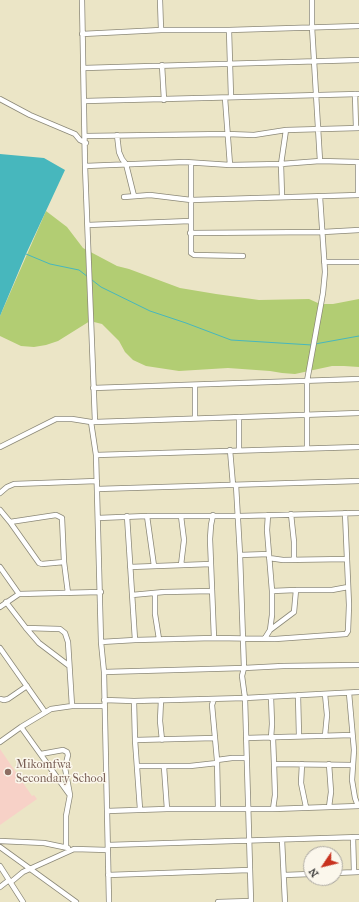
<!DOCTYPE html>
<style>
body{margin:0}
#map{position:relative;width:359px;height:902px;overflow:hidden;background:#ebe5c6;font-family:"IM FELL French Canon",serif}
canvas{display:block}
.north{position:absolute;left:303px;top:846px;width:40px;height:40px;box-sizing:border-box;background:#fbf7ec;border:1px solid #a8a59f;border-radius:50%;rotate:235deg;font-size:11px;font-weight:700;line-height:16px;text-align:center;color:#2b2b2b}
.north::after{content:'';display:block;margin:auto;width:14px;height:18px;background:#c8321e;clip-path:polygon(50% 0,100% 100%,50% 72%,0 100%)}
</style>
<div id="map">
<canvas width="359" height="902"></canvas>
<div class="north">N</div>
</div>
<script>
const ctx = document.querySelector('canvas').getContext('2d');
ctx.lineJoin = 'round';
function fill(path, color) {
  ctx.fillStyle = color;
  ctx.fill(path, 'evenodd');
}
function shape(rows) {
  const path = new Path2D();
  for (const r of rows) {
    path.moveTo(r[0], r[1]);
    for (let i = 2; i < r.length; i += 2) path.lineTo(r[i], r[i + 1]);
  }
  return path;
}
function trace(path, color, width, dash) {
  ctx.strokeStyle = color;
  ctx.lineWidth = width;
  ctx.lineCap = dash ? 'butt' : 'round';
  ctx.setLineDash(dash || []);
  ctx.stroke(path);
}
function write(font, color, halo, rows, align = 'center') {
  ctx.font = font + ' "IM FELL French Canon",serif';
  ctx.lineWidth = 3;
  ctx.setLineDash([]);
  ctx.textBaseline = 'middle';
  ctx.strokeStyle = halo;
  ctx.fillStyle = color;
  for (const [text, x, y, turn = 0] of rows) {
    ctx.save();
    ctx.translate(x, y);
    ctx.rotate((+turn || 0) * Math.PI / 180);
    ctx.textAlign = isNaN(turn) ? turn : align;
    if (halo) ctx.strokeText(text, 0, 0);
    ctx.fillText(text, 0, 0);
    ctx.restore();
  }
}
fill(shape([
 [0,749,32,796,34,795,37,799,0,825]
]), '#f7d1c7');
fill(shape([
 [46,211,67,227,83,248,117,266,129,269,180,288,216,294,259,300,309,299,320,304,333,304,359,299,359,367,344,366,332,366,295,374,282,373,270,371,228,368,179,371,146,366,133,360,125,352,119,341,102,324,90,321,58,341,46,345,34,347,21,346,0,336,0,316]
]), '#b2cd73');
fill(shape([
 [0,154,44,158,65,170,26,254,0,316]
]), '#47b7bd');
trace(shape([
 [26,254,50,264,79,270,88,277],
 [92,280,101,287,150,311,186,323,231,340,312,345],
 [315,344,359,336]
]), '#47b7bd', 1);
const minor = shape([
 [82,0,85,166,95,422,91,422,96,455,101,642,104,672,109,902],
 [160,0,161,30],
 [312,0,312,27,320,161],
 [229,30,231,97],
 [82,34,161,30,229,30,359,26],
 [162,65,164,100],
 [84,68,359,60],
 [355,94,356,128],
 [225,98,230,165],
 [0,99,30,115,75,134,80,140,86,143],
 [85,101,359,94],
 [117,135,119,152,122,159,126,164,134,196],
 [86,136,227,134,254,135,286,130,359,128],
 [358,162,358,195],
 [191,163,191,253,194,255,243,256],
 [85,166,185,162,230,165,281,164,320,161,359,162],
 [124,197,150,195,191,200,359,195],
 [282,197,281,164,286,130],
 [88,225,190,221],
 [190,233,323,232,359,230],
 [324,262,359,262],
 [93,388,359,379],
 [239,417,239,450],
 [195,418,195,385],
 [95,422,359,413],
 [0,447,56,419,72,419,91,422],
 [307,448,307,381,323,293,325,272,320,197],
 [230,450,233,485],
 [96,455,359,447],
 [236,485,240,555,244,668,242,676,245,698,251,902],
 [97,489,359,481],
 [0,493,7,487,14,484,97,481],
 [0,510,10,522,56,515,62,518,64,562,68,593],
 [291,514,294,542,294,560],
 [213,515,211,525,210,539,214,638],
 [268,515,267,530,272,591,272,615,270,630],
 [127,516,135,640],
 [147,516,154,566],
 [181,516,184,540,181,565],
 [98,518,147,516,239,516,359,513],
 [10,522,39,563,42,564,64,562],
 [240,555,269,554],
 [269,558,283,560,347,559,345,513],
 [0,567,19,594],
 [130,567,211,564],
 [272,591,296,590,332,590,348,587],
 [155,593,155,614,159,639],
 [132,595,164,592,212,591],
 [6,602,26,628,60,629,65,633,68,642,72,706],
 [0,607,19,594,101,592],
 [26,628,39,643,68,665],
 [265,638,270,630,294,612,296,590],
 [101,642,135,640,214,638,275,639,346,634,348,631,349,605,347,559],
 [0,648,45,712],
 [104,672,244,668,283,666,359,665],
 [349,693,354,750,352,780,355,798,358,806],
 [325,694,327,715,325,736],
 [298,695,299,736],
 [0,699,4,700,8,699,27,686],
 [214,699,212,705,217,760,218,808],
 [104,700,134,701,245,698,359,692],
 [161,700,160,721,162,740],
 [134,701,135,740,140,809],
 [21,727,69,794],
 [246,738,352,735],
 [271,738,272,724,271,697],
 [273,738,274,764,353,765],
 [135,740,215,738],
 [0,742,21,727,51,709,72,706,104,706],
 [41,754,63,750,67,752,68,755,65,768,70,795,66,816,66,847],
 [217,760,232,758,246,758],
 [302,764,301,783,306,807],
 [329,764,331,792,329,807],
 [137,766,190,766,217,763],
 [164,767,167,809],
 [273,809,275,795,274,764],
 [107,811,167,809,273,809,359,806],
 [353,837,354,872],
 [282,840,285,902],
 [0,841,44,843,68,848],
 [108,845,359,837],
 [0,847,76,902],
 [0,866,23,902],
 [335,873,359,872],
 [108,875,249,870],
 [284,875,311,874],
 [11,882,23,872,74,849,108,850],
 [0,887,9,880],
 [218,902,251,901]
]);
trace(minor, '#8b8878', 6);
trace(minor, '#fff', 4.5);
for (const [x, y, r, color] of [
 [8,772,4,"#8d6e63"]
]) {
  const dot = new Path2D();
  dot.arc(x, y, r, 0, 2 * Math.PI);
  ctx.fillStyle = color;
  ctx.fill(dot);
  trace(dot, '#fbf7ec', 1.5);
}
write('12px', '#785e54', '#fbf7ec', [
 ["Mikomfwa",16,765],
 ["Secondary School",16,779]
], 'left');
</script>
